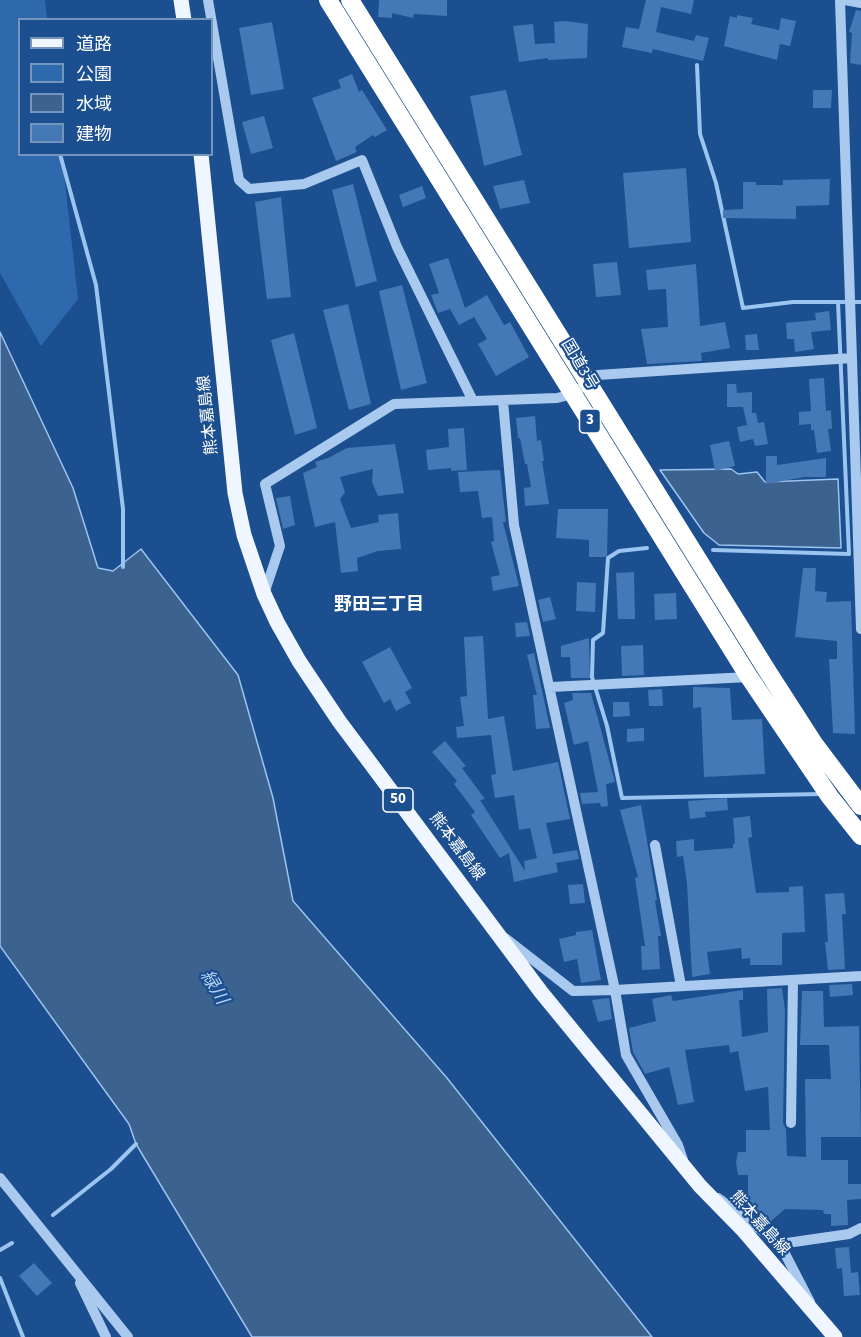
<!DOCTYPE html>
<meta charset="utf-8">
<style>
body{margin:0}
#map{position:relative;width:861px;height:1337px;overflow:hidden;background:#1b4f8f;font-family:"Source Sans 3","Noto Sans JP",sans-serif}
canvas{display:block}
.legend{position:absolute;left:18px;top:18px;width:195px;height:138px;box-sizing:border-box;background:#1b4f8f;border:2px solid #7695bc;margin:0;padding:8px 10px;list-style:none;font-size:18px;color:#fff}
.legend li{display:flex;align-items:center;gap:12px;height:30px}
.legend b{width:30px;border:2px solid #7695bc}
</style>
<div id="map">
<canvas width="861" height="1337"></canvas>
<ul class="legend">
<li><b style="height:8px;background:#f0f6ff"></b>道路</li>
<li><b style="height:16px;background:#2e69ad"></b>公園</li>
<li><b style="height:16px;background:#3c6290"></b>水域</li>
<li><b style="height:16px;background:#4478b7"></b>建物</li>
</ul>
</div>
<script>
const ctx = document.querySelector('canvas').getContext('2d');
ctx.lineJoin = 'round';
function fill(path, color) {
  ctx.fillStyle = color;
  ctx.fill(path, 'evenodd');
}
function shape(rows) {
  const path = new Path2D();
  for (const r of rows) {
    path.moveTo(r[0], r[1]);
    for (let i = 2; i < r.length; i += 2) path.lineTo(r[i], r[i + 1]);
  }
  return path;
}
function trace(path, color, width, dash) {
  ctx.strokeStyle = color;
  ctx.lineWidth = width;
  ctx.lineCap = dash ? 'butt' : 'round';
  ctx.setLineDash(dash || []);
  ctx.stroke(path);
}
function write(font, color, halo, rows, align = 'center') {
  ctx.font = font + ' "Source Sans 3","Noto Sans JP",sans-serif';
  ctx.lineWidth = 4.5;
  ctx.setLineDash([]);
  ctx.textBaseline = 'middle';
  ctx.strokeStyle = halo;
  ctx.fillStyle = color;
  for (const [text, x, y, turn = 0] of rows) {
    ctx.save();
    ctx.translate(x, y);
    ctx.rotate((+turn || 0) * Math.PI / 180);
    ctx.textAlign = isNaN(turn) ? turn : align;
    if (halo) ctx.strokeText(text, 0, 0);
    ctx.fillText(text, 0, 0);
    ctx.restore();
  }
}
fill(shape([
 [0,0,45,0,47,19,20,20,20,154,62,155,78,299,41,346,0,273]
]), '#2e69ad');
const water = shape([
 [0,332,73,488,98,568,113,571,141,549,238,675,273,798,293,901,447,1078,652,1337,252,1337,136,1144,129,1124,0,946,0,332],
 [731,469,738,474,757,472,765,482,838,479,841,548,719,545,704,533,660,470,731,469]
]);
fill(water, '#3c6290');
trace(water, '#9cc4f0', 1.5);
trace(shape([
 [697,65,700,134,716,183,743,308,793,302,838,302,849,554,713,550],
 [60,154,96,285,123,509,123,567],
 [838,302,861,302],
 [647,548,619,551,608,558,603,633,593,640,592,677,607,726,622,798,821,794],
 [53,1215,111,1169,136,1144],
 [0,1250,12,1243],
 [0,1278,23,1337]
]), '#9cc4f0', 4);
fill(shape([
 [379,0,447,0,447,16,414,14,413,18,392,13,392,18,378,17],
 [646,0,694,0,691,14,661,7,656,32,694,41,696,35,709,38,703,61,653,49,652,53,622,47,626,27,639,29],
 [856,10,861,11,861,65,850,63,852,33,849,32],
 [737,15,753,18,751,24,779,30,781,18,796,21,790,46,780,44,777,60,724,46,730,16,737,18],
 [565,21,588,24,587,58,548,60,548,58,519,62,513,26,533,24,535,44,555,43,554,22],
 [272,22,284,89,251,95,239,28],
 [352,74,359,92,362,90,387,130,375,137,373,135,355,147,357,152,336,161,312,98,341,88,338,80],
 [506,90,522,155,484,166,470,96],
 [813,90,832,90,831,108,813,108],
 [264,116,273,148,251,154,242,122],
 [686,168,691,242,629,248,623,173],
 [830,179,829,205,796,206,796,219,723,218,723,210,743,209,743,182,756,182,756,185,783,185,783,180],
 [524,180,530,203,500,209,493,186],
 [353,184,377,281,356,287,332,190],
 [422,186,426,198,403,207,399,195],
 [281,197,291,297,267,299,255,202],
 [448,258,465,308,487,295,504,325,510,322,529,357,496,376,478,344,487,339,474,317,459,325,450,309,438,313,431,295,439,293,429,264],
 [617,262,621,295,596,297,593,264],
 [696,264,700,326,725,322,730,348,701,353,702,361,647,364,641,329,668,327,666,289,648,290,646,270],
 [402,285,427,383,401,390,379,291],
 [348,304,371,404,349,410,323,310],
 [829,311,831,330,811,332,814,349,795,352,794,339,787,339,786,323,816,320,815,313],
 [294,333,317,428,295,435,271,340],
 [757,334,759,350,746,350,745,335],
 [824,378,826,411,831,410,832,429,828,429,831,451,817,453,814,430,811,430,811,424,799,425,799,412,811,411,809,379],
 [727,384,736,384,737,393,752,392,752,413,756,413,758,423,764,422,768,444,755,446,753,439,740,442,737,427,747,425,743,407,727,407],
 [535,416,537,441,541,440,544,461,542,461,549,504,525,506,524,488,531,487,527,464,525,464,520,438,518,438,516,418],
 [464,428,467,470,451,471,451,468,428,470,426,450,449,447,448,429],
 [729,441,735,466,715,471,710,445],
 [395,444,404,493,378,496,372,482,373,469,340,477,345,492,340,499,351,528,379,522,378,515,398,513,401,549,378,551,357,558,358,571,341,573,335,522,315,527,303,473,317,467,315,462,328,458,347,448],
 [766,456,777,456,777,465,826,458,826,477,804,477,766,484],
 [500,470,506,522,503,522,519,586,493,591,491,577,500,575,491,542,494,541,492,517,482,518,478,491,460,492,458,472],
 [290,496,295,525,283,529,276,498],
 [558,509,608,509,607,557,589,557,589,540,556,538],
 [803,568,816,568,815,591,827,592,826,602,851,601,855,734,833,733,829,659,837,659,837,641,795,637],
 [634,572,635,619,618,619,616,573],
 [577,582,596,583,595,612,576,611],
 [676,593,677,619,655,620,654,594],
 [550,597,556,619,543,622,538,600],
 [527,622,530,636,516,637,515,623],
 [483,636,488,719,504,716,513,771,558,762,570,819,546,823,553,854,577,850,579,859,556,863,558,872,514,882,509,853,500,858,471,815,475,812,454,784,457,781,432,752,445,741,466,766,462,768,485,799,480,800,525,871,524,861,537,858,530,828,519,830,514,795,495,798,491,775,496,774,491,735,457,738,456,727,464,726,460,697,467,696,464,637],
 [589,638,590,678,571,678,570,657,561,657,561,646],
 [643,645,644,675,622,676,621,646],
 [390,647,412,688,405,692,411,703,396,711,390,699,384,703,362,662],
 [534,653,550,728,536,729,533,695,537,695,527,655],
 [693,687,730,688,732,720,762,719,765,774,704,777,701,707,693,708],
 [662,689,663,706,649,706,648,690],
 [572,693,591,693,615,782,606,784,608,806,601,807,600,803,582,804,580,793,598,792,588,741,574,745,564,703,573,700],
 [613,702,629,702,630,716,613,717],
 [644,728,644,741,627,742,627,729],
 [727,798,728,810,705,812,706,817,690,819,688,801],
 [641,805,657,900,655,901,661,936,658,936,660,969,642,970,641,946,645,946,635,878,638,877,620,810],
 [750,816,752,837,748,838,756,893,789,892,789,887,803,886,805,932,782,933,782,965,750,965,750,958,742,959,741,948,707,952,710,974,692,977,687,883,683,856,677,857,676,841,694,839,694,851,733,848,733,844,735,843,733,818],
 [583,884,585,903,570,904,568,885],
 [844,893,846,914,842,914,845,969,828,970,825,942,828,942,825,894],
 [592,930,601,980,581,983,577,959,564,962,559,939,576,935,576,932],
 [852,984,853,995,830,997,829,985],
 [782,988,785,1010,783,1123,786,1129,787,1156,806,1157,805,1079,831,1079,829,1045,800,1045,802,991,823,991,824,1027,859,1026,861,1137,821,1137,821,1160,848,1160,848,1184,861,1184,861,1199,847,1200,848,1225,831,1226,831,1214,824,1214,823,1210,785,1209,769,1223,748,1199,748,1175,738,1175,736,1162,738,1152,746,1152,746,1130,770,1130,768,1087,745,1091,738,1051,730,1053,729,1045,685,1050,694,1102,678,1105,669,1067,645,1074,633,1052,629,1028,656,1021,652,999,671,995,673,1001,743,990,743,1000,739,1000,742,1037,768,1032,767,989],
 [609,998,612,1019,598,1022,592,1000],
 [849,1247,851,1273,858,1272,860,1295,844,1296,842,1268,837,1269,835,1248],
 [34,1263,52,1283,37,1296,19,1276]
]), '#4478b7');
trace(shape([
 [208,0,239,180,249,189,304,184,362,160,397,247,473,401],
 [840,0,861,629],
 [845,0,861,3],
 [503,401,514,525,615,990,861,976],
 [264,594,280,546,265,484,394,404,557,398,573,394,598,375,852,358],
 [551,687,749,677],
 [655,845,681,986],
 [505,938,573,991,615,990,626,1055,678,1145,683,1160],
 [791,1123,793,980],
 [0,1178,128,1337],
 [718,1198,780,1244,810,1302],
 [780,1244,849,1234,861,1228],
 [80,1283,106,1337]
]), '#a9c9ee', 10);
trace(shape([
 [181,0,184,20],
 [201,154,235,493,244,535,264,594,277,622,299,661,339,721,541,992,700,1186,744,1231,835,1337]
]), '#f0f6ff', 15);
trace(shape([
 [328,0,749,677,830,797,861,836],
 [350,0,768,672,815,745,861,806]
]), '#fff', 18);
for (const [x, y, w] of [
 [590,421,21],
 [398,800,30]
]) {
  const box = new Path2D();
  box.roundRect(x - w / 2, y - 12, w, 24, 4.5);
  ctx.fillStyle = '#1b4f8f';
  ctx.fill(box);
  trace(box, '#fff', 1.5);
}
write('bold 15px', '#fff', null, [
 ["3",590,421],
 ["50",398,800]
]);
write('16px', '#fff', '#1b4f8f', [
 ["国道3号",579,365,59],
 ["熊本嘉島線",209,415,-96],
 ["熊本嘉島線",456,847,53],
 ["熊本嘉島線",759,1224,48]
]);
write('bold 18px', '#fff', '#1b4f8f', [
 ["野田三丁目",379,606]
]);
write('italic 18px', '#b5d3f5', '#1b4f8f', [
 ["緑川",213,988,59]
]);
</script>
